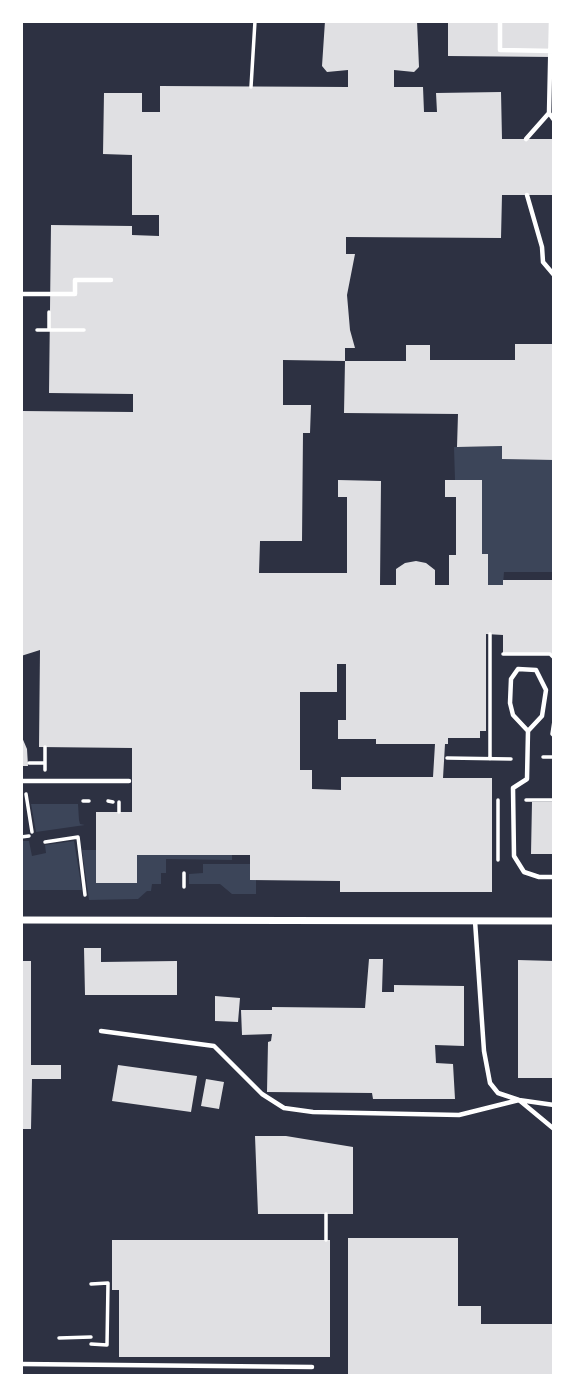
<!DOCTYPE html>
<style>
body{margin:0}
#map{position:relative;width:575px;height:1397px;overflow:hidden;background:#2d3142;font-family:"Sofia Sans Condensed",sans-serif}
canvas{display:block}
.frame{position:absolute;inset:0;border:23px solid #fff;pointer-events:none}
</style>
<div id="map">
<canvas width="575" height="1397"></canvas>
<div class="frame"></div>
</div>
<script>
const ctx = document.querySelector('canvas').getContext('2d');
ctx.lineJoin = 'round';
function fill(path, color) {
  ctx.fillStyle = color;
  ctx.fill(path, 'evenodd');
}
function shape(rows) {
  const path = new Path2D();
  for (const r of rows) {
    path.moveTo(r[0], r[1]);
    for (let i = 2; i < r.length; i += 2) path.lineTo(r[i], r[i + 1]);
  }
  return path;
}
function trace(path, color, width, dash) {
  ctx.strokeStyle = color;
  ctx.lineWidth = width;
  ctx.lineCap = dash ? 'butt' : 'round';
  ctx.setLineDash(dash || []);
  ctx.stroke(path);
}
fill(shape([
 [502,446,503,459,554,460,554,572,504,572,503,585,488,585,488,554,482,554,455,480,454,447],
 [31,804,78,804,79,820,80,824,85,825,36,832],
 [21,841,29,841,32,856,46,853,45,845,74,841,82,890,21,890],
 [82,850,96,850,96,883,137,883,137,855,232,855,232,860,166,859,166,873,161,873,161,884,152,884,151,891,147,891,138,899,89,900],
 [203,864,250,864,256,880,256,894,232,894,220,884,189,884,189,874,203,873]
]), '#3c4559');
fill(shape([
 [325,21,417,21,419,67,414,72,394,70,394,87,423,87,424,112,437,112,436,93,501,92,502,139,554,139,554,195,502,195,501,238,346,237,346,254,355,254,347,295,350,330,355,348,345,348,345,361,283,360,283,405,311,405,310,433,303,433,302,541,260,541,259,573,347,573,347,497,338,497,338,480,381,481,380,585,396,585,396,569,405,563,416,561,426,563,435,570,435,585,449,585,449,555,456,555,456,497,445,497,445,480,482,480,482,554,488,554,488,585,503,585,503,580,554,580,554,654,503,653,503,635,486,634,486,731,480,731,480,738,448,738,448,744,445,744,443,778,492,778,492,892,340,892,340,881,250,880,250,855,137,855,137,883,96,883,96,812,132,812,132,748,39,747,40,650,21,656,21,411,133,412,133,394,49,393,51,225,132,226,132,235,159,236,159,215,132,215,132,155,103,154,104,93,142,93,142,112,160,112,160,86,348,87,348,70,327,72,322,66],
 [337,664,346,664,346,720,338,720,338,739,376,739,376,744,435,744,433,777,341,777,341,790,312,789,312,770,300,770,300,692,337,692],
 [448,21,554,21,554,57,448,56],
 [515,344,554,344,554,460,502,459,502,446,457,447,458,414,344,413,345,361,406,361,406,345,430,345,430,360,515,360],
 [21,735,27,749,28,766,21,766],
 [532,802,554,802,554,854,531,854],
 [84,948,101,948,101,962,177,961,177,995,85,995],
 [369,959,383,959,382,992,394,992,394,985,464,986,464,1046,435,1045,436,1063,453,1064,455,1099,373,1099,372,1093,267,1092,268,1042,271,1041,272,1034,242,1035,241,1010,272,1010,272,1007,365,1008],
 [518,960,554,961,554,1078,518,1078],
 [21,961,31,961,31,1065,61,1065,61,1079,32,1079,31,1129,21,1129],
 [215,996,240,998,238,1022,215,1021],
 [118,1065,197,1076,191,1112,112,1101],
 [206,1079,224,1082,219,1109,201,1106],
 [255,1136,286,1136,353,1147,353,1214,258,1214],
 [348,1238,458,1238,458,1306,481,1306,481,1324,554,1324,554,1376,348,1376],
 [112,1240,330,1240,330,1357,119,1357,119,1290,112,1290]
]), '#e0e0e3');
trace(shape([
 [251,87,255,21],
 [49,312,49,330],
 [37,330,84,330],
 [490,634,490,759],
 [503,654,550,654,554,658],
 [554,721,552,734,554,736],
 [45,747,45,770],
 [543,757,554,757],
 [447,758,511,759],
 [29,763,45,763],
 [26,794,32,832],
 [498,800,498,860],
 [526,800,554,800],
 [83,801,89,801],
 [108,801,113,802],
 [119,802,119,812],
 [21,837,29,836],
 [45,842,78,837,85,895],
 [184,873,184,887],
 [326,1214,326,1240],
 [91,1284,108,1283,107,1345,91,1344],
 [59,1338,91,1337]
]), '#fff', 3.5);
trace(shape([
 [500,21,500,50,554,51],
 [551,21,549,113,554,120],
 [526,139,549,113],
 [527,195,542,247,543,262,554,275],
 [21,294,75,294,75,280,111,280],
 [528,731,513,715,510,703,511,679,518,669,536,670,546,690,542,716,528,731,527,779,513,788,514,856,524,872,539,877,554,877],
 [21,781,129,781],
 [475,921,484,1051,490,1083,498,1093,519,1100,554,1105],
 [101,1031,214,1046,262,1094,284,1108,313,1112,459,1115,519,1100,554,1129],
 [21,1364,312,1367]
]), '#fff', 4.5);
trace(shape([
 [21,920,554,921]
]), '#fff', 7);
</script>
